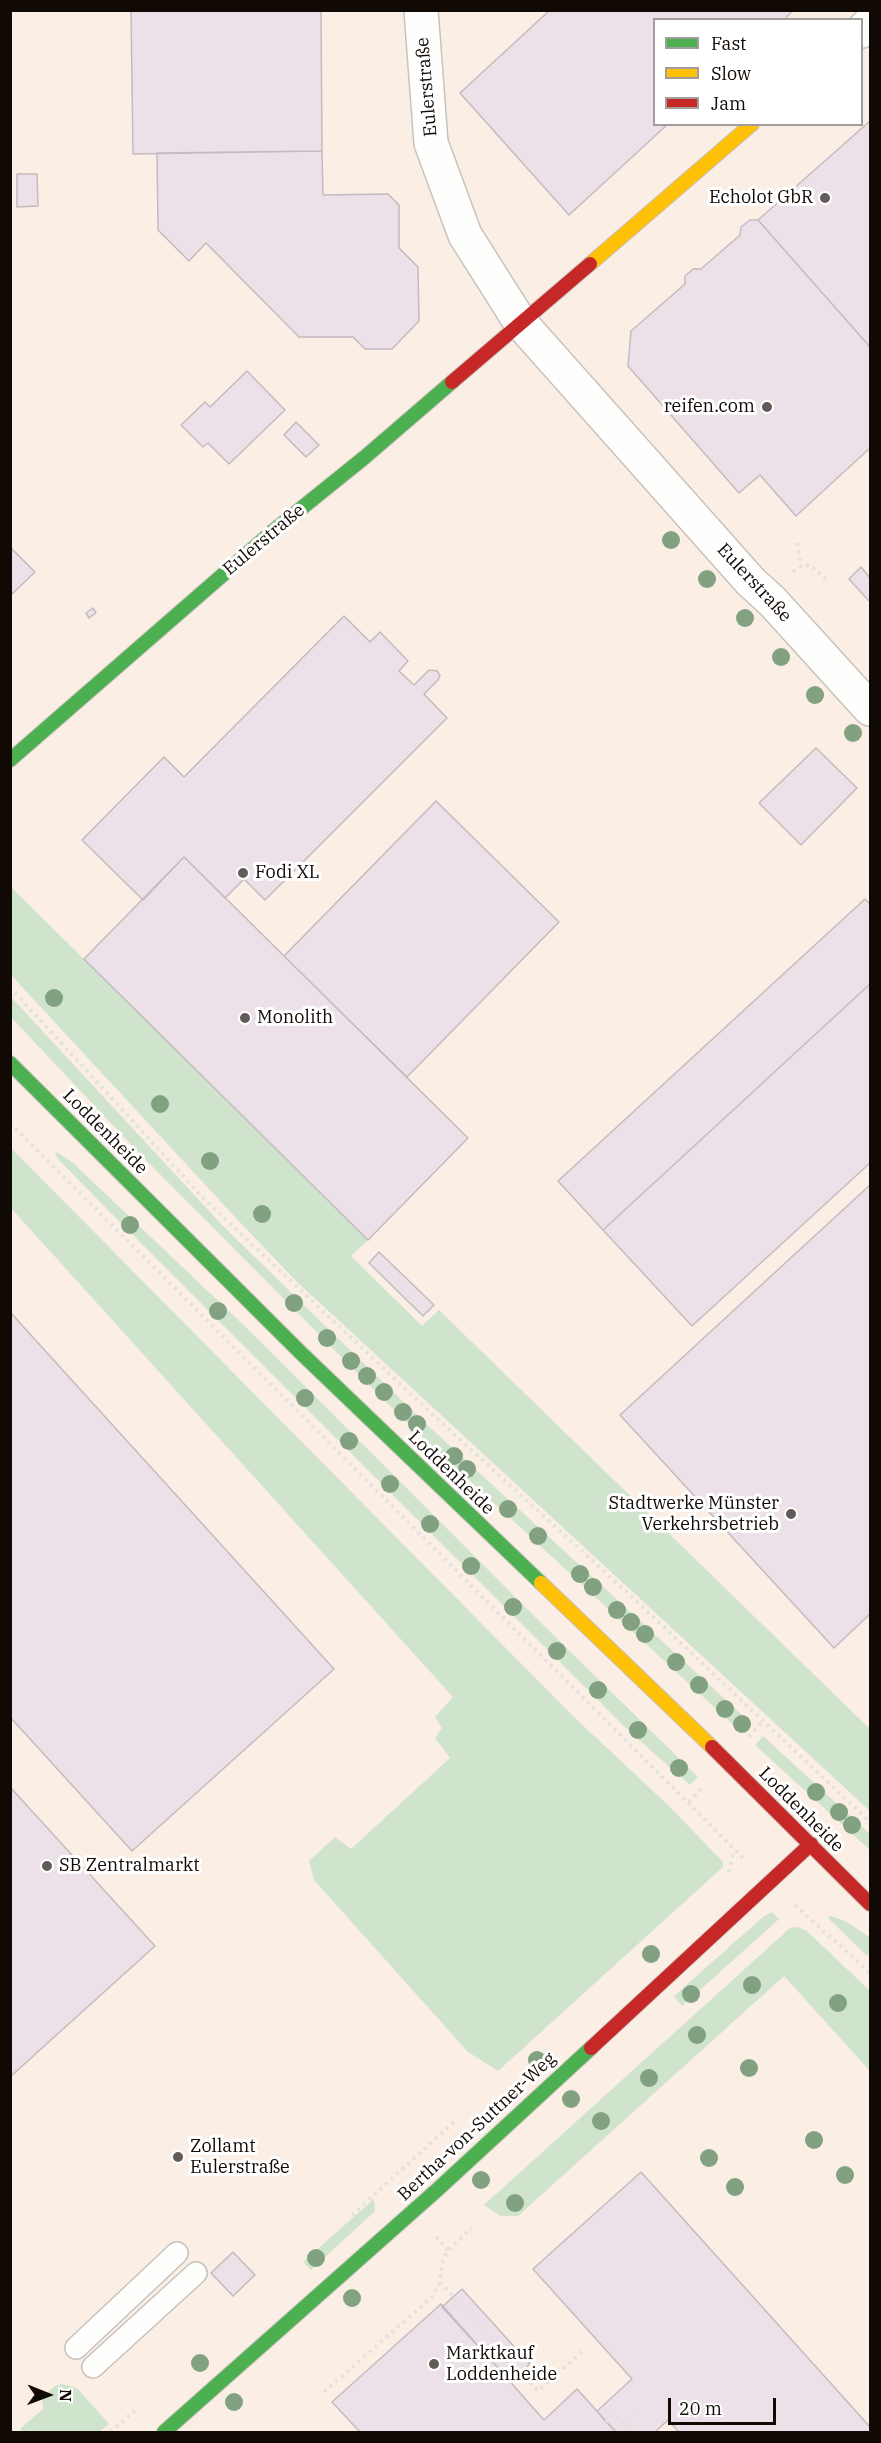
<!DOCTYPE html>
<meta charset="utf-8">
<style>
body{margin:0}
#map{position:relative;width:881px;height:2443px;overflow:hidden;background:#f9f6f4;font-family:"IBM Plex Serif",serif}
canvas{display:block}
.frame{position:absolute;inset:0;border:12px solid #110904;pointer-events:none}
.legend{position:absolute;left:653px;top:18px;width:210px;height:108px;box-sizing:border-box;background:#fff;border:2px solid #a09d9b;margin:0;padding:8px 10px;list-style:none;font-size:18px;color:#110904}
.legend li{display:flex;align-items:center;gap:12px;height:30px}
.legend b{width:30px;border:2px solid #a09d9b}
.north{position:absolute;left:18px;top:2365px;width:60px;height:60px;-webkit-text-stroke:4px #fff;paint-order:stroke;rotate:91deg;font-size:16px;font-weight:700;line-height:24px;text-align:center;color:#110904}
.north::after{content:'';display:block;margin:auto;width:21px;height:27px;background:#110904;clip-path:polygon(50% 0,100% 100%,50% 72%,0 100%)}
.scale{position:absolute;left:668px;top:2398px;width:108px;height:27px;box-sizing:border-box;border:3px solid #110904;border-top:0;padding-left:8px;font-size:18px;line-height:21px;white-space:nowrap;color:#110904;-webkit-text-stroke:4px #fff;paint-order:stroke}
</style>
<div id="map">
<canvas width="881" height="2443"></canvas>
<div class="frame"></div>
<ul class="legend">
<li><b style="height:8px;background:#4caf50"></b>Fast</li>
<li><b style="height:8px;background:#ffc107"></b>Slow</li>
<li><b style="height:8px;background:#c62828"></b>Jam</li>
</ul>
<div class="north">N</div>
<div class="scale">20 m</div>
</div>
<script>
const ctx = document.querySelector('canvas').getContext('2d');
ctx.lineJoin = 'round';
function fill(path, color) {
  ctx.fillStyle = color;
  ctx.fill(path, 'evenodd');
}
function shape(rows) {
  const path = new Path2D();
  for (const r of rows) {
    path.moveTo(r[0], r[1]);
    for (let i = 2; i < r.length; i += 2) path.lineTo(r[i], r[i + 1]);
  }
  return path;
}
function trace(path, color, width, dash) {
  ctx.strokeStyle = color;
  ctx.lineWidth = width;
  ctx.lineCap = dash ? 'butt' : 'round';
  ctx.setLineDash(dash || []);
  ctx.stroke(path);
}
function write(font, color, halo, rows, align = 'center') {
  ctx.font = font + ' "IBM Plex Serif",serif';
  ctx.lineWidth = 6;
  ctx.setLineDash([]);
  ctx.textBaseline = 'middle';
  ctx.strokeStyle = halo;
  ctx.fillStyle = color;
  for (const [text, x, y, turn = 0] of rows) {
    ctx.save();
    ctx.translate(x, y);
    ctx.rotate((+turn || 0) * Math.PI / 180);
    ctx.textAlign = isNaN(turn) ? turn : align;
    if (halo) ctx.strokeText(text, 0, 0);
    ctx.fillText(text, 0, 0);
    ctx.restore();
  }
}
fill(shape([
 [11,11,870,11,870,2432,11,2432],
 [654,20,862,20,862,124,654,124]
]), '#fbefe5');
fill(shape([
 [10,886,368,1240,351,1256,422,1326,439,1310,870,1729,870,1811,296,1281,236,1218,11,975],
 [11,997,223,1226,356,1356,421,1419,740,1713,749,1724,741,1732,397,1413,138,1152,24,1031,11,1017],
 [10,1147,574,1717,670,1807,723,1862,723,1867,498,2071,468,2052,314,1880,309,1861,335,1837,351,1849,450,1758,435,1738,442,1728,435,1717,453,1697,11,1208],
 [55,1151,72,1162,257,1338,537,1619,698,1777,690,1785,630,1732,105,1207,57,1158],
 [763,1736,870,1834,870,1850,755,1745],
 [772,1912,779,1919,682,2006,674,1996,763,1917],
 [831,1916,847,1922,869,1937,870,1952,867,1956,828,1918],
 [798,1927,807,1931,870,1991,870,2071,784,1976,518,2216,500,2216,484,2205,790,1928],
 [374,2199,375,2211,311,2270,303,2262],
 [62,2384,77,2388,109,2424,99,2432,23,2432,20,2429,43,2409,42,2397,55,2386]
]), '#d0e3cd');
const building = shape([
 [131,10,321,10,322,151,133,154,131,10],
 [550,10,793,10,784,20,654,20,654,124,668,124,569,215,460,93,550,10],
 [870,121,870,347,758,220,870,121],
 [322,151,323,195,388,194,399,205,399,248,418,267,419,321,392,349,365,349,353,337,299,337,206,243,189,261,158,230,157,153,322,151],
 [17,174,37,174,38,206,17,207,17,174],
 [750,220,758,220,870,347,870,448,796,516,760,475,739,493,628,366,631,331,685,284,685,276,693,269,701,269,740,235,741,227,750,220],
 [247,371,285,410,229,464,208,443,203,447,181,425,205,402,210,407,247,371],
 [296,422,319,445,306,457,284,435,296,422],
 [10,547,35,572,10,596,10,547],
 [861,567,870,578,870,602,849,579,861,567],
 [93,608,96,613,89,618,86,613,93,608],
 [344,616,370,642,380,632,408,661,399,671,414,685,429,670,437,671,440,675,438,680,424,694,447,718,265,900,244,879,225,898,184,857,143,900,82,840,164,757,184,777,344,616],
 [816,748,857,788,801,845,759,803,816,748],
 [436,801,559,922,407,1077,284,956,436,801],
 [184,857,468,1138,368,1240,84,959,184,857],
 [865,899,870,904,870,984,603,1230,558,1181,865,899],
 [870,984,870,1163,692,1326,603,1230,870,984],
 [870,1185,870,1614,834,1648,620,1415,870,1185],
 [379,1252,434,1305,423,1316,369,1263,379,1252],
 [10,1312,334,1669,132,1851,10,1717,10,1312],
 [10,1787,155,1946,10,2077,10,1787],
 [641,2172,870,2427,870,2432,679,2432,668,2420,655,2432,616,2432,606,2422,597,2411,632,2379,533,2269,641,2172],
 [233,2252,255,2275,233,2296,211,2273,233,2252],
 [462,2289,530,2364,511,2382,442,2307,462,2289],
 [441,2304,544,2420,577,2389,616,2432,360,2432,332,2402,441,2304]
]);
fill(building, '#ece1e8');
trace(building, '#c2bcbf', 1.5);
const lane = shape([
 [76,2348,177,2253],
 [93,2367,196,2273]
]);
const street = shape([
 [421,10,431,143,465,235,520,322,751,582,772,601,870,709],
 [862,31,870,23]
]);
const fast = shape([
 [10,760,272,532,365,457,452,382],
 [10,1063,301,1353,541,1583],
 [164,2432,437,2190,591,2048]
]);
const slow = shape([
 [590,264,752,124],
 [541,1583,712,1747]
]);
const jam = shape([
 [452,382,590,264],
 [712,1747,870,1904],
 [591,2048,811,1844]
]);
trace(lane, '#c8c2bd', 24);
trace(street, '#c8c2bd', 36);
trace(fast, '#c8c2bd', 16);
trace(slow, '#c8c2bd', 16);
trace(jam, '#c8c2bd', 16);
trace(shape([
 [797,543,801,566],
 [793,572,801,566,810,565,828,581],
 [10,987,203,1198,430,1412,629,1594,870,1822],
 [10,1123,745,1860],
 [749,1737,762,1722],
 [689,1802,703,1787],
 [729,1872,734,1850],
 [795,1905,870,1973],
 [352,2215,457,2119],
 [436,2237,448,2250],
 [440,2282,538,2391,583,2351],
 [324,2392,432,2297,440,2282,442,2263,448,2250,472,2228],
 [606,2422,614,2414,623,2424,637,2411],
 [623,2424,631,2432],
 [110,2432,135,2411],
 [865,2432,870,2428]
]), '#e4e2e1', 4, [3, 4.5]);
trace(lane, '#fefefd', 21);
trace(street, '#fefefd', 33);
trace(fast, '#4caf50', 14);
trace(slow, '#ffc107', 14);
trace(jam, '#c62828', 14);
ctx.fillStyle = '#81a180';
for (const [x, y] of [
 [671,540],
 [707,579],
 [745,618],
 [781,657],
 [815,695],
 [853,733],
 [54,998],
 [160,1104],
 [210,1161],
 [262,1214],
 [130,1225],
 [294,1303],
 [218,1311],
 [327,1338],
 [351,1361],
 [367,1376],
 [384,1392],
 [305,1398],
 [403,1412],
 [417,1424],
 [349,1441],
 [454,1456],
 [467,1469],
 [390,1484],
 [508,1509],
 [430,1524],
 [538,1536],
 [471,1566],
 [580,1574],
 [593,1587],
 [513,1607],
 [617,1610],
 [631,1622],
 [645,1634],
 [557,1651],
 [676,1662],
 [699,1685],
 [598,1690],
 [725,1709],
 [742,1724],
 [638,1730],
 [679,1768],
 [816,1792],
 [839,1812],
 [852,1825],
 [651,1954],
 [752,1985],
 [691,1994],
 [838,2003],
 [697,2035],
 [537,2060],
 [749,2068],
 [649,2078],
 [571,2099],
 [601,2121],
 [814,2140],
 [709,2158],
 [845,2175],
 [481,2180],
 [735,2187],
 [515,2203],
 [316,2258],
 [352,2298],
 [200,2363],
 [234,2402]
]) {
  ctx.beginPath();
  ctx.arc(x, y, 9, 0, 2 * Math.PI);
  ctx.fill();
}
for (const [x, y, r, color] of [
 [825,198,6,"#625c58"],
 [767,407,6,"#625c58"],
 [243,873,6,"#625c58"],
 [245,1018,6,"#625c58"],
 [791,1514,6,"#625c58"],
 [47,1866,6,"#625c58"],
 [178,2157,6,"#625c58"],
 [434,2364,6,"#625c58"]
]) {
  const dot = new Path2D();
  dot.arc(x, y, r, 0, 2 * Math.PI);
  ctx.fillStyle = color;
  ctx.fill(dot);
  trace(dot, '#fff', 2);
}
write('18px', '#110904', '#fff', [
 ["Eulerstraße",427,87,-95],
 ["Eulerstraße",264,540,-40],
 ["Eulerstraße",754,583,47],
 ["Loddenheide",105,1132,45],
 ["Loddenheide",451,1473,44],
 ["Loddenheide",801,1810,45],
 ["Bertha-von-Suttner-Weg",477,2127,-43]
]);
write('18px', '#110904', '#fff', [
 ["Echolot GbR",813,198,"right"],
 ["reifen.com",755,407,"right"],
 ["Fodi XL",255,873],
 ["Monolith",257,1018],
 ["Stadtwerke Münster",779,1504,"right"],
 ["Verkehrsbetrieb",779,1525,"right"],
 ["SB Zentralmarkt",59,1866],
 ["Zollamt",190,2147],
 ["Eulerstraße",190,2168],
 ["Marktkauf",446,2354],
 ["Loddenheide",446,2375]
], 'left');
</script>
